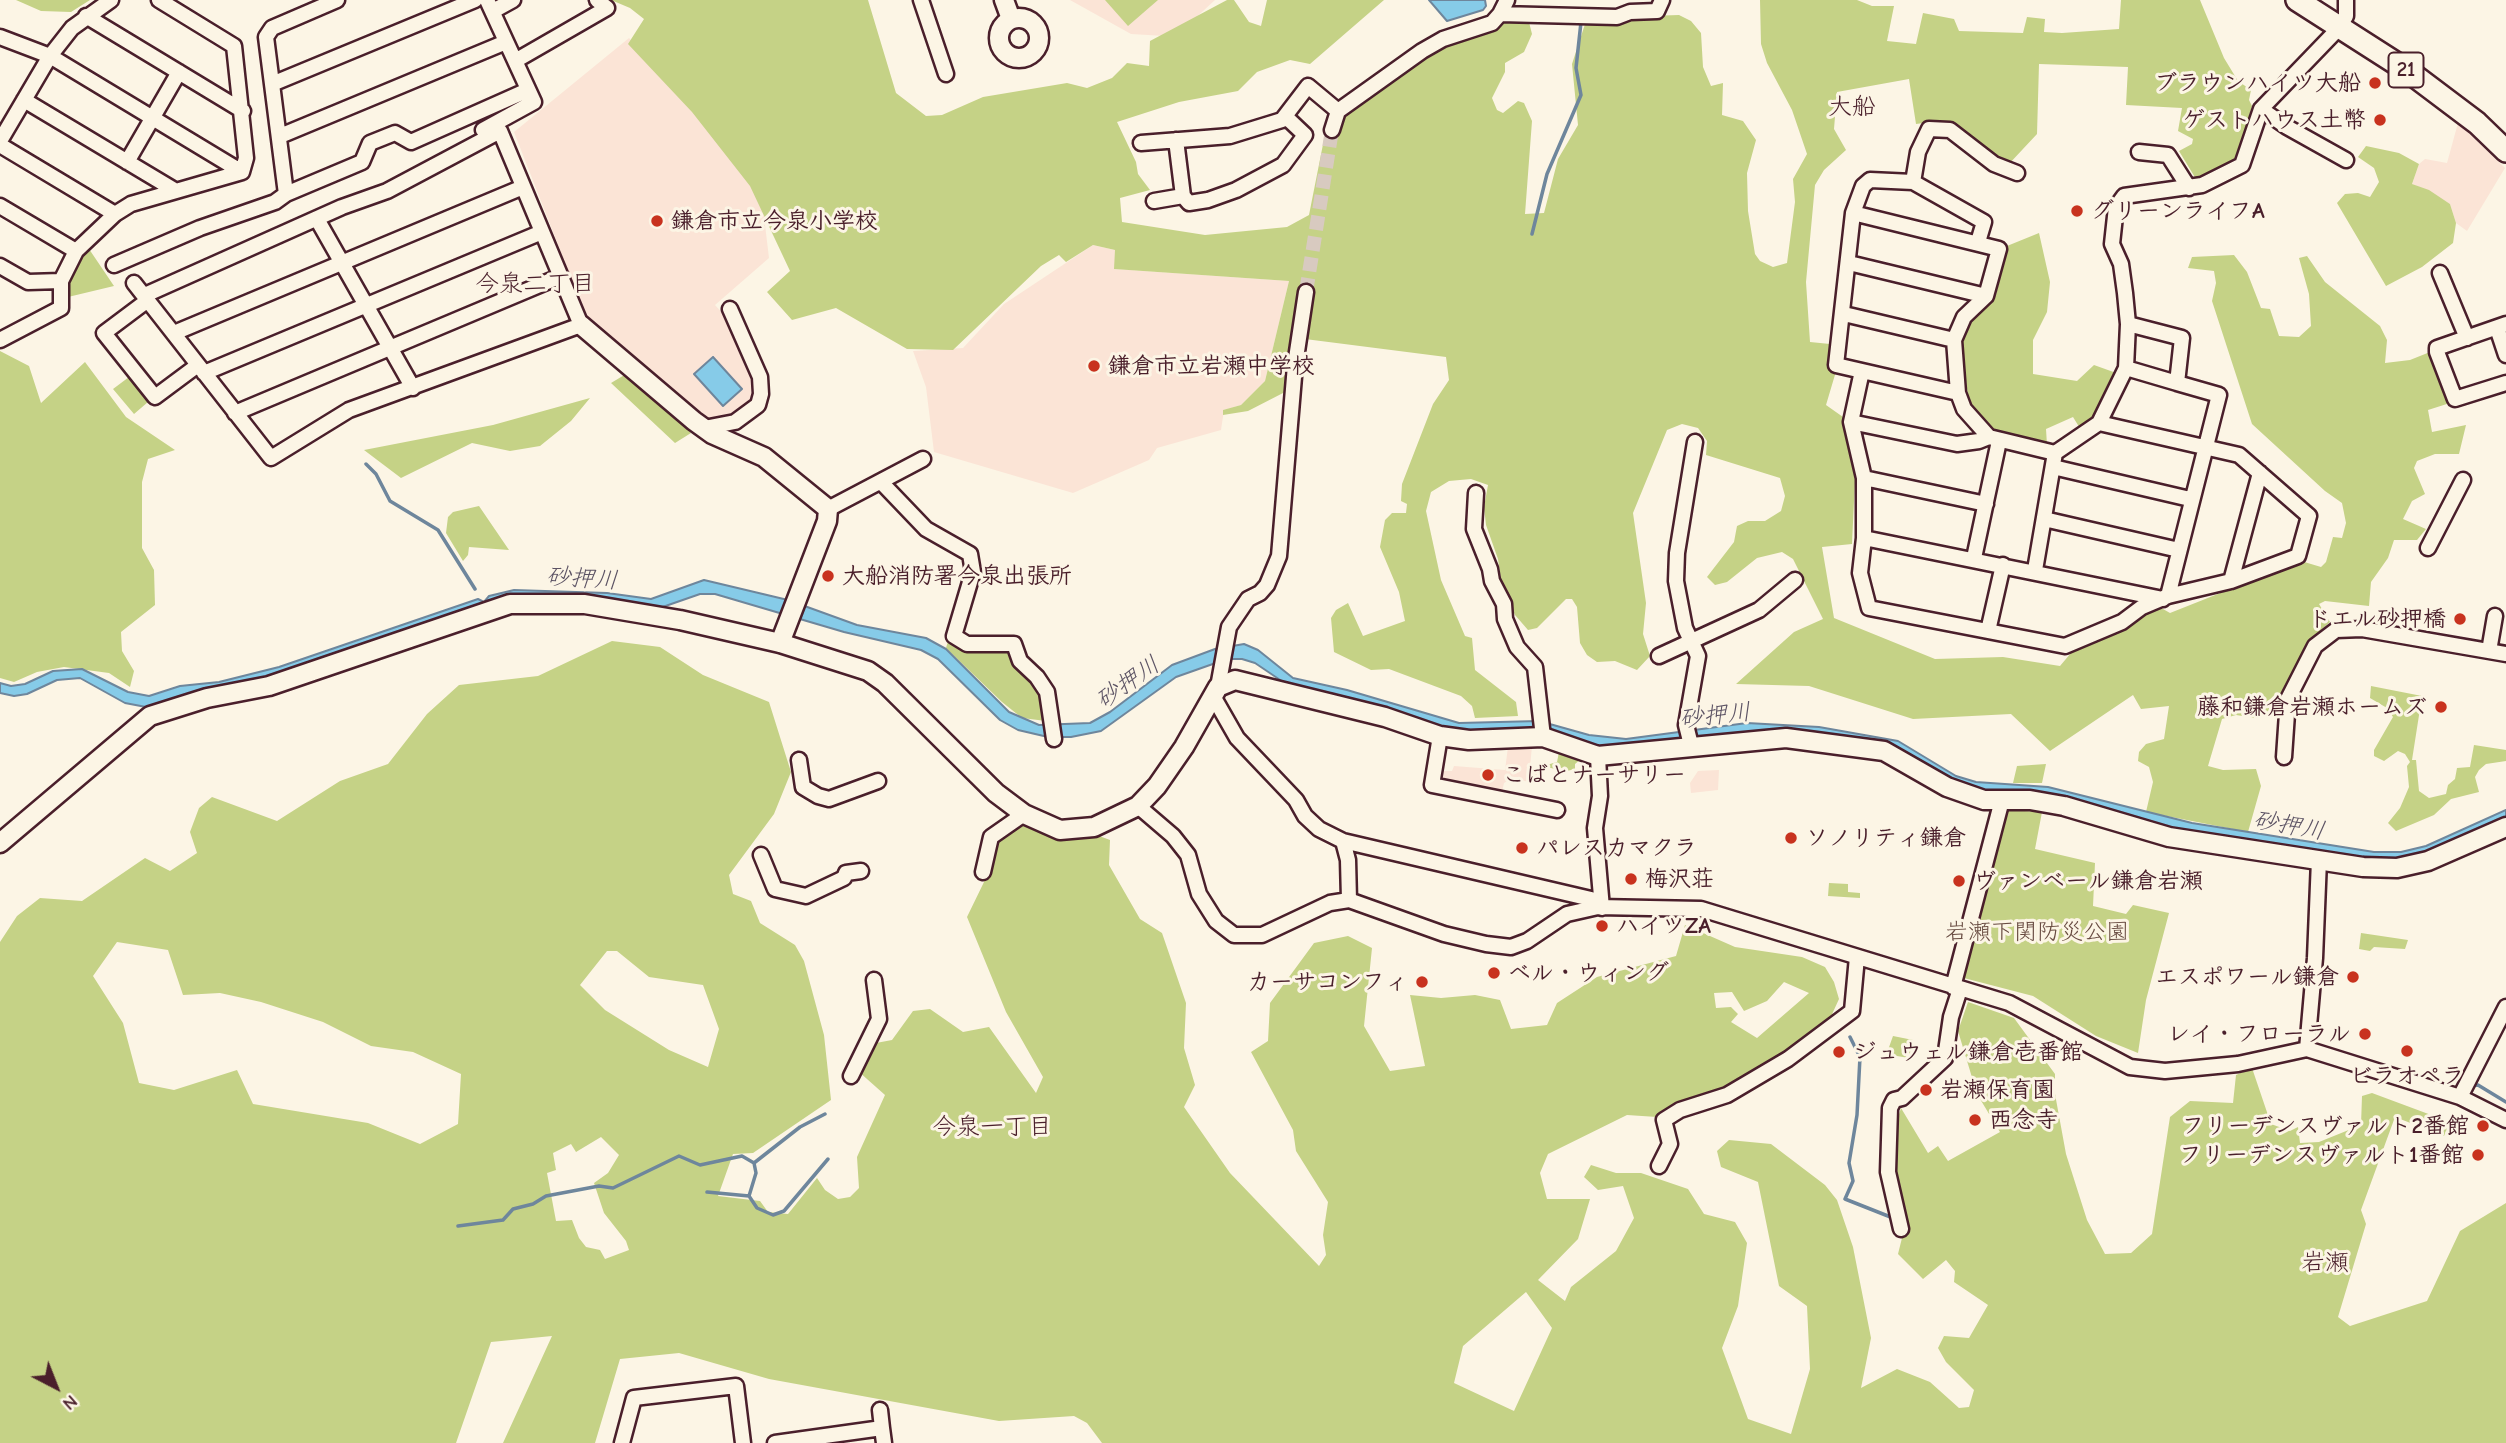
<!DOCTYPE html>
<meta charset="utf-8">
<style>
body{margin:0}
#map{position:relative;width:2506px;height:1443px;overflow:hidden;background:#fcf5e5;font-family:"Comic Neue",sans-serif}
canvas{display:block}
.north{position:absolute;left:21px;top:1352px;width:70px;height:70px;-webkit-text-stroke:5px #fcf5e5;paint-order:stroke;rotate:138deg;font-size:19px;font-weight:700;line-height:28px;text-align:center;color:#4a1f2b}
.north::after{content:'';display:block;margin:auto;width:24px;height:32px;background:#4a1f2b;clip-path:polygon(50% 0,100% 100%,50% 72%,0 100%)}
</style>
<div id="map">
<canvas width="2506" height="1443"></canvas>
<div class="north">N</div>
</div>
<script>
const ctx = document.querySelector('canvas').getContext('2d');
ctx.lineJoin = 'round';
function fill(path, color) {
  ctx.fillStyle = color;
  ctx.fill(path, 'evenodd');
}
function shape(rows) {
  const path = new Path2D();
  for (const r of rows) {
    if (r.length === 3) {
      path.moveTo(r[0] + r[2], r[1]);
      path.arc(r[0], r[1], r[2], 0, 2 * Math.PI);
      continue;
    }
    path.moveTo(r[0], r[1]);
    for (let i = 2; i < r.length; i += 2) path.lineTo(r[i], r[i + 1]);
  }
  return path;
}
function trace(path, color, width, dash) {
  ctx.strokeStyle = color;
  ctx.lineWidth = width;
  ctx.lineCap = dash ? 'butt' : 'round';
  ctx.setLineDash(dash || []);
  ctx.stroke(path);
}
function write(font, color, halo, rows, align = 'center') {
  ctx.font = font + ' "Comic Neue","Klee One",sans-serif';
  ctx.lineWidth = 6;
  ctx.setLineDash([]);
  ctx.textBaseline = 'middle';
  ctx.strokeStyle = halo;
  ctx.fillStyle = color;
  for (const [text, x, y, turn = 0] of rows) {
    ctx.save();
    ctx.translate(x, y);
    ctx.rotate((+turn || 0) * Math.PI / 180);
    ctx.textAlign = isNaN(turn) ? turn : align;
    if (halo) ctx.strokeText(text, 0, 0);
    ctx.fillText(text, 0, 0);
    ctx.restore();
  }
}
fill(shape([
 [1070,0,1215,0,1190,23,1165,36,1131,34],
 [629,38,760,183,769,258,715,305,726,317,754,380,754,398,738,415,715,422,706,420,585,314,514,132],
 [2458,123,2505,168,2467,231,2456,223,2450,204,2412,184,2419,164,2425,159,2447,163],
 [1093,245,1115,250,1115,269,1289,281,1265,381,1241,405,1224,410,1221,430,1157,448,1149,460,1073,493,934,452,926,387,913,351,963,348,1004,304],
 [1532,746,1530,767,1539,768,1538,783,1511,779,1504,783,1501,796,1436,785,1439,771,1452,771,1454,766,1505,770,1508,747],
 [1719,770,1718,790,1691,793,1690,783,1698,771]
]), '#fbe4d6');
fill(shape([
 [16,0,90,0,71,12,41,11],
 [611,0,868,0,896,93,926,116,942,115,983,97,1067,83,1087,88,1112,78,1127,63,1149,66,1150,41,1227,0,1234,0,1249,22,1261,26,1267,0,1384,0,1310,64,1290,60,1257,72,1238,91,1179,102,1117,122,1136,162,1138,174,1150,190,1120,198,1122,222,1205,235,1287,227,1309,215,1328,119,1339,114,1428,53,1461,38,1489,32,1502,23,1529,22,1532,34,1524,52,1505,63,1505,72,1492,98,1497,110,1503,113,1518,101,1524,103,1532,121,1525,214,1544,213,1558,159,1578,125,1572,64,1587,18,1679,15,1691,21,1701,33,1703,67,1711,86,1723,83,1722,115,1743,121,1756,140,1747,173,1748,211,1755,254,1760,261,1773,267,1787,263,1795,202,1793,179,1807,154,1792,110,1767,63,1761,44,1760,0,1857,0,1872,6,1894,6,1887,41,1916,44,1923,13,1954,19,1959,31,2023,33,2027,17,2045,19,2044,32,2062,33,2119,29,2121,0,2200,0,2224,58,2238,81,2251,90,2249,100,2252,106,2236,160,2226,168,2196,179,2179,151,2192,144,2193,139,2178,131,2182,108,2126,105,2128,67,2039,64,2037,134,2008,165,1957,126,1931,122,1916,124,1909,79,1837,92,1834,129,1846,150,1824,170,1815,185,1806,282,1810,342,1830,344,1829,361,1837,368,1826,405,1843,417,1855,479,1852,544,1822,547,1834,618,1935,659,2003,657,2060,666,2076,647,2156,605,2170,613,2301,561,2321,567,2326,562,2333,537,2342,538,2346,523,2342,503,2325,491,2252,424,2212,301,2216,283,2214,271,2188,268,2192,257,2234,255,2247,272,2261,308,2270,309,2279,336,2299,337,2311,326,2309,294,2299,258,2307,256,2325,282,2380,326,2387,340,2385,363,2410,360,2430,352,2450,403,2428,410,2432,432,2466,425,2459,454,2435,454,2417,461,2414,468,2425,494,2412,501,2403,519,2426,529,2417,540,2394,540,2388,558,2371,582,2369,606,2325,601,2319,604,2330,622,2311,639,2286,685,2282,712,2255,718,2236,715,2222,719,2208,766,2223,770,2256,769,2261,786,2248,832,2146,812,2153,782,2149,767,2138,761,2139,752,2146,744,2164,739,2169,706,2141,709,2133,695,2050,751,2011,714,1913,719,1809,686,1736,684,1794,632,1823,619,1793,559,1782,552,1757,558,1727,582,1715,585,1707,577,1734,542,1737,526,1748,521,1765,521,1781,511,1785,496,1780,478,1706,455,1707,441,1698,428,1682,424,1667,430,1633,513,1646,603,1643,634,1650,656,1637,670,1615,661,1597,662,1587,655,1580,643,1577,607,1572,599,1566,599,1537,628,1528,630,1515,615,1502,587,1498,559,1486,525,1484,507,1488,485,1471,479,1449,481,1431,492,1426,511,1441,580,1465,636,1472,638,1475,670,1516,702,1518,716,1475,718,1472,706,1461,696,1389,669,1371,670,1334,652,1331,618,1336,610,1348,603,1363,636,1405,621,1399,592,1380,547,1385,520,1392,513,1406,513,1407,504,1401,501,1402,484,1433,404,1449,380,1446,357,1305,339,1299,297,1285,392,1248,411,1223,415,1223,410,1241,405,1265,381,1289,281,1114,269,1115,250,1093,245,1066,262,1059,255,1041,266,953,350,907,349,836,308,792,320,767,292,790,271,750,186,692,112,628,44,644,19,630,8],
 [1105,0,1158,0,1128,26],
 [2366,146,2399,153,2419,164,2412,184,2429,190,2450,204,2456,223,2453,243,2422,267,2386,286,2337,203,2345,194,2358,193,2370,197,2379,182,2374,168,2358,157],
 [2039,233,2050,282,2047,312,2033,340,2033,374,2077,381,2094,365,2119,374,2096,420,2081,430,2073,417,2046,429,2047,445,1994,433,1970,409,1960,339,1967,321,1996,295,2007,246],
 [87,246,114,286,68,297,70,268],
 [0,351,29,366,41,403,85,362,126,417,175,450,148,459,142,482,142,548,154,570,155,605,121,632,122,651,134,671,130,687,109,673,64,667,37,672,14,682,0,678],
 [626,374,655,399,691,433,675,443,611,383],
 [129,377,148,402,134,414,113,389],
 [590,398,571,421,540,446,510,451,472,443,401,478,364,450,493,425],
 [479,506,509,550,469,547,468,555,463,561,446,533,448,517,453,512],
 [949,638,1009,650,1043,693,1046,721,1022,718,1002,702,946,648],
 [612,641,660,647,703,675,769,702,791,772,774,814,729,875,733,894,751,901,760,923,795,945,804,961,824,1035,831,1100,753,1153,733,1154,718,1196,760,1201,768,1212,788,1214,817,1178,825,1190,838,1199,850,1197,859,1188,857,1157,885,1095,858,1071,876,1043,892,1040,913,1011,930,1009,963,1032,989,1027,1036,1093,1043,1077,1006,1012,967,917,984,882,999,836,1045,816,1110,840,1109,865,1140,919,1162,933,1186,1003,1184,1048,1195,1085,1184,1107,1230,1173,1319,1266,1326,1255,1323,1235,1328,1202,1296,1151,1293,1130,1251,1052,1268,1041,1270,1003,1314,943,1348,936,1372,948,1364,1026,1390,1071,1425,1066,1410,995,1441,998,1475,995,1500,1000,1511,1029,1547,1025,1557,1003,1597,977,1676,956,1685,925,1735,947,1802,957,1825,967,1834,982,1839,999,1828,1023,1750,1077,1657,1117,1627,1115,1548,1154,1540,1173,1547,1199,1590,1199,1578,1239,1538,1280,1565,1301,1571,1287,1616,1251,1634,1218,1623,1186,1598,1190,1584,1177,1591,1165,1616,1173,1641,1173,1688,1189,1704,1214,1735,1222,1747,1243,1738,1306,1722,1348,1748,1419,1791,1434,1810,1369,1807,1306,1779,1286,1758,1182,1721,1167,1717,1151,1729,1140,1771,1144,1825,1185,1837,1200,1853,1247,1871,1338,1861,1388,1897,1369,1930,1382,1959,1408,1969,1407,1974,1390,1946,1362,1938,1348,1944,1336,1969,1338,1988,1305,1954,1282,1955,1271,1946,1260,1923,1279,1898,1254,1905,1226,1893,1170,1896,1124,1901,1108,1928,1153,1938,1146,1948,1161,2000,1132,1977,1094,1958,1031,1968,1002,2014,1018,2055,1074,2055,1094,2066,1154,2087,1220,2105,1254,2131,1253,2152,1234,2170,1117,2190,1101,2233,1103,2236,1075,2252,1068,2271,1124,2290,1131,2298,1127,2300,1143,2319,1142,2361,1125,2362,1096,2372,1093,2450,1122,2444,1136,2395,1117,2361,1210,2366,1224,2338,1317,2350,1326,2427,1301,2460,1231,2506,1203,2506,1443,1102,1443,1087,1423,1074,1416,999,1421,769,1379,679,1353,620,1359,595,1443,503,1443,552,1336,491,1342,456,1443,0,1443,0,942,17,916,40,898,82,901,145,858,170,871,197,853,190,832,199,808,212,797,277,821,340,781,388,764,427,714,459,685,538,676],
 [117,942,168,950,183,995,220,993,261,1002,323,1022,371,1046,413,1052,461,1074,458,1124,420,1144,368,1123,253,1104,237,1070,174,1090,139,1083,123,1023,93,976],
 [607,951,617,951,649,977,703,985,719,1029,708,1067,669,1050,605,1010,580,985],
 [1784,982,1809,993,1757,1038,1731,1022,1738,1014,1731,1007,1716,1008,1714,993,1732,992,1744,1011,1767,1001],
 [601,1137,619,1155,608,1173,594,1183,604,1213,626,1241,629,1250,605,1259,600,1250,586,1247,579,1238,572,1220,556,1221,547,1173,556,1170,553,1153,571,1144,576,1152],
 [1526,1292,1552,1328,1514,1411,1454,1383,1463,1346],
 [2371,686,2422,696,2412,760,2416,760,2419,791,2429,798,2446,794,2448,785,2455,779,2457,768,2470,767,2474,745,2506,750,2506,761,2486,764,2479,770,2475,777,2479,792,2451,799,2434,815,2396,831,2388,823,2400,808,2409,787,2407,766,2410,762,2405,754,2398,751,2384,761,2374,756,2374,750,2393,717,2387,708,2370,698],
 [1559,752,1581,759,1575,764,1575,769,1555,774,1555,769,1543,766,1557,762],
 [2046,764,2042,783,2013,783,2017,766],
 [2007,810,2042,812,2035,849,2095,863,2093,906,2126,914,2133,905,2169,913,2146,1000,2138,1053,2096,1036,2033,996,1960,977],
 [1829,883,1848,884,1848,892,1860,893,1860,898,1828,896],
 [2361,933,2408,940,2405,949,2374,947,2370,951,2359,949],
 [1893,1036,1913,1040,1909,1058,1891,1055,1888,1050]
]), '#c5d286');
const water = shape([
 [1429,0,1485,0,1486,6,1483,10,1447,21,1429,0],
 [713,357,742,389,723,406,694,374,713,357],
 [704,580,788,600,857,625,926,638,946,649,1009,712,1039,725,1090,723,1110,712,1172,665,1215,649,1244,644,1258,650,1293,678,1347,690,1459,723,1539,721,1589,735,1626,739,1747,723,1819,727,1898,741,1956,776,1976,782,2048,787,2192,823,2374,852,2401,852,2426,846,2506,810,2506,821,2406,861,2373,862,2166,829,1974,793,1912,759,1818,737,1615,750,1457,733,1292,688,1255,663,1242,659,1227,659,1176,677,1101,731,1071,737,1048,737,1018,730,1000,720,938,659,921,650,844,632,715,594,700,594,654,610,516,600,272,679,146,707,125,703,80,678,57,680,27,694,14,696,0,693,0,683,11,686,25,684,53,671,82,669,128,692,149,696,180,686,219,682,279,667,478,599,484,602,489,596,514,590,607,593,651,599,704,580]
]);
fill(water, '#86cbe8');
trace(water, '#6e869c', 2);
trace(shape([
 [1532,234,1547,174,1581,95,1576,68,1581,22],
 [366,464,376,474,390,501,438,530,475,589],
 [1850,1037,1860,1057,1857,1115,1849,1163,1853,1181,1845,1199,1893,1218],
 [2471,1086,2478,1085,2506,1102],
 [754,1163,756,1173,749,1196,757,1208,773,1215,784,1211,828,1159],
 [754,1163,800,1127,825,1114],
 [707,1192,749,1196],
 [458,1226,503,1220,513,1209,533,1204,546,1196,599,1186,613,1188,679,1156,700,1165,742,1156,754,1163]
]), '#6e869c', 3.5);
trace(shape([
 [1306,292,1332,130]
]), '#d8cac0', 14, [14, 7]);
const minor = shape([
 [921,0,946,74],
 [493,11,513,0],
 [1500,14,1617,17,1630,12,1657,11,1662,0],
 [86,16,243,111],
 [0,37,50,56,242,172],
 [515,61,607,8,597,0],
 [272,84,475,0],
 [24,100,176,191],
 [2261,109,2287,127,2346,160],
 [483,130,534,102,487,0],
 [1332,130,1338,111,1422,51,1443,39,1492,23,1500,14,1507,0],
 [280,136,506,42],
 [1176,140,1183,196,1189,203,1208,200,1236,190,1283,165,1305,135,1285,116],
 [0,141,50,56,72,28,111,0],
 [1141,143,1230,136,1282,120,1308,86,1338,111],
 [0,145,115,214],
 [2139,152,2168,155,2189,188],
 [127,162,179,72],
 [1913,182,1918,152,1929,129,1950,130,1994,164,2017,173],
 [286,194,266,37,272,28,337,0],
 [1154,201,1183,196],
 [0,206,76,251],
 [1853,213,1999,249,1986,296,1964,317,1954,340,1958,393,1964,409,1989,437,2055,453],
 [317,219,413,388],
 [1849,263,1986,296],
 [114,265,200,228,275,202,286,194,362,162,370,143,395,133,411,142,528,90],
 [0,266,28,282,61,281,76,251,115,214,131,204,242,172,246,158,234,46,159,0],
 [2440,273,2467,338],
 [134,283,271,458,349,410,581,325,500,131,387,191,342,207,145,295],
 [148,300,104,333,155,397,198,365],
 [1844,314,1954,340],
 [2128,324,2182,338,2177,383,2219,395,2168,596],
 [2506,324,2437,348,2437,352,2455,399,2506,383],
 [2497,328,2506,355],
 [174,333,523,187],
 [0,340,61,308,61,281],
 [2126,368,2177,383],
 [1862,371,1851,422,1864,478,1864,538,1860,573,1869,608,2065,646,2122,622,2142,607,2168,596,2231,581,2298,556,2309,516,2239,455,2099,423],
 [204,373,542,232],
 [1958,393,1836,365,1853,213,1863,186,1870,180,1913,182,1984,222,1978,242],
 [235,413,561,276],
 [1851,422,1957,444,1979,441,1989,437],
 [704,428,735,422,758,405,761,394,760,377,730,309],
 [2053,467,2190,499],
 [1864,478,1986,504],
 [882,483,926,529,970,554,973,572,954,636,967,644,1014,644,1020,661,1037,677,1047,692,1054,739],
 [1476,493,1474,529,1490,569,1492,581,1504,604,1505,619,1517,647,1535,667,1543,737],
 [828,509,923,459],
 [2044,519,2179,550],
 [1864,538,2163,599],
 [2428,548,2463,480],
 [1974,558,1999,441],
 [2035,570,2055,453,2099,423,2126,368,2128,324,2125,293,2121,264,2112,244,2116,207,2124,196,2202,185,2242,165,2261,109,2339,28,2346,16,2346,0],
 [2231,581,2260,473],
 [1988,631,2003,565],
 [2489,651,2495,616],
 [1659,656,1759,610,1795,580],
 [1218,687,1229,627,1248,599,1260,593,1267,585,1279,556,1295,365,1306,292],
 [1213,696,1237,738,1296,800,1305,816,1319,829,1343,841,1591,899,1598,907],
 [1440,736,1432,785,1557,810],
 [1691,745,1686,725,1698,656,1685,628,1676,581,1677,553,1695,442],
 [1598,756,1600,796,1595,828,1602,908],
 [2284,757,2288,699,2315,646,2336,630,2362,629,2506,654],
 [799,760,803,787,818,796,829,799,878,781],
 [1138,806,1173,836,1188,855,1199,894,1216,921,1234,935,1262,935,1330,903,1349,900,1444,934,1486,944,1511,947,1527,941,1567,914,1598,907,1701,909,2009,1003,2130,1067,2165,1071,2238,1064,2307,1049,2460,1097,2506,1120],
 [1343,841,1348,860,1349,900],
 [761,855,775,889,806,896,844,878,846,873,861,871],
 [983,872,991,837,1024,814],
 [1953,987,2002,800],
 [2307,1049,2315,958,2319,860],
 [851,1076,879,1019,874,980],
 [2460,1097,2506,1007],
 [1659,1166,1670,1144,1664,1120,1680,1110,1727,1095,1788,1059,1852,1011,1857,957],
 [1901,1229,1888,1172,1890,1108,1894,1100,1902,1098,1945,1058,1951,1017,1960,989],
 [880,1410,882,1428],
 [622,1443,634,1398,736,1386,743,1443],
 [775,1443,882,1428,884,1443]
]);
const tertiary = shape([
 [1004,0,1011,19],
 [1019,38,20],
 [581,325,694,421,712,434,764,457,828,509,827,521,780,643],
 [0,843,150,716,207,698,269,686,510,604,585,604,680,620,780,643,868,671,885,683,996,793,1024,814,1060,830,1094,827,1138,806,1157,786,1184,747,1218,687,1235,680,1385,717,1440,736,1469,740,1543,737,1598,756,1786,738,1884,751,1947,787,1984,800,2030,800,2064,806,2169,837,2363,867,2397,868,2428,861,2506,827]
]);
const primary = shape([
 [2297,0,2408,71,2477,123,2506,151]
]);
trace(minor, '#4a1f2b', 19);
trace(tertiary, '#4a1f2b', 23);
trace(primary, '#4a1f2b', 26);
trace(minor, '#fcf5e5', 14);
trace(tertiary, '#fcf5e5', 18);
trace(primary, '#fcf5e5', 21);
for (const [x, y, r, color] of [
 [2375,83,7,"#c8321e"],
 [2380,120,7,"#c8321e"],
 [2077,211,7,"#c8321e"],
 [657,221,7,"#c8321e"],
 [1094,366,7,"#c8321e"],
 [828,576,7,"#c8321e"],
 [2460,619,7,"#c8321e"],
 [2441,707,7,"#c8321e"],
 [1488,775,7,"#c8321e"],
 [1791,838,7,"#c8321e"],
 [1522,848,7,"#c8321e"],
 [1631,879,7,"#c8321e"],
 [1959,881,7,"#c8321e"],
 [1602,926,7,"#c8321e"],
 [1494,973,7,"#c8321e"],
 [2353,977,7,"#c8321e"],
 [1422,982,7,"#c8321e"],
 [2365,1034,7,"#c8321e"],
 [2407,1051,7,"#c8321e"],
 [1839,1052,7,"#c8321e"],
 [1926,1090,7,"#c8321e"],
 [1975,1120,7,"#c8321e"],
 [2483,1126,7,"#c8321e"],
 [2478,1155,7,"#c8321e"]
]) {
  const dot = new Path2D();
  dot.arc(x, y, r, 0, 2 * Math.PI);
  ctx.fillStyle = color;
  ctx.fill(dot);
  trace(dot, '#fcf5e5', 2.5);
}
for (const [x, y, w] of [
 [2406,70,35]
]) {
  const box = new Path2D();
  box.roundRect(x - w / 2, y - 17.5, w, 35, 5);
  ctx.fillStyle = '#fcf5e5';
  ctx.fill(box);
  trace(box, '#4a1f2b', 2);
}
write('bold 21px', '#4a1f2b', null, [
 ["21",2406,70]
]);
write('bold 23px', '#4a1f2b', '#fcf5e5', [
 ["ブラウンハイツ大船",2361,83,"right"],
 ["ゲストハウス土幣",2366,120,"right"],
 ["グリーンライフA",2091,211],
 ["鎌倉市立今泉小学校",671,221],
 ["鎌倉市立岩瀬中学校",1108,366],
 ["大船消防署今泉出張所",842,576],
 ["ドエル砂押橋",2446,619,"right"],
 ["藤和鎌倉岩瀬ホームズ",2427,707,"right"],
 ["こばとナーサリー",1502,775],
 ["ソノリティ鎌倉",1805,838],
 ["パレスカマクラ",1536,848],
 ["梅沢荘",1645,879],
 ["ヴァンベール鎌倉岩瀬",1973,881],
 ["ハイツZA",1616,926],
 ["ベル・ウィング",1508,973],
 ["エスポワール鎌倉",2339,977,"right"],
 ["カーサコンフィ",1408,982,"right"],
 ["レイ・フローラル",2351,1034,"right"],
 ["ジュウェル鎌倉壱番館",1853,1052],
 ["ビラオペラ",2407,1076,"center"],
 ["岩瀬保育園",1940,1090],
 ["西念寺",1989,1120],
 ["フリーデンスヴァルト2番館",2469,1126,"right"],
 ["フリーデンスヴァルト1番館",2464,1155,"right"]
], 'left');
write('23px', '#694c42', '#fcf5e5', [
 ["岩瀬下関防災公園",2037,932]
]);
write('24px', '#4a1f2b', '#fcf5e5', [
 ["大船",1852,107],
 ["今泉二丁目",535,284],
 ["今泉一丁目",992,1127],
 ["岩瀬",2325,1263]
]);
write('italic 24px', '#5c5364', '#fcf5e5', [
 ["砂押川",582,579,4],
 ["砂押川",1128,683,-35],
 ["砂押川",1715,716,-6],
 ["砂押川",2289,826,10]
]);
</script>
